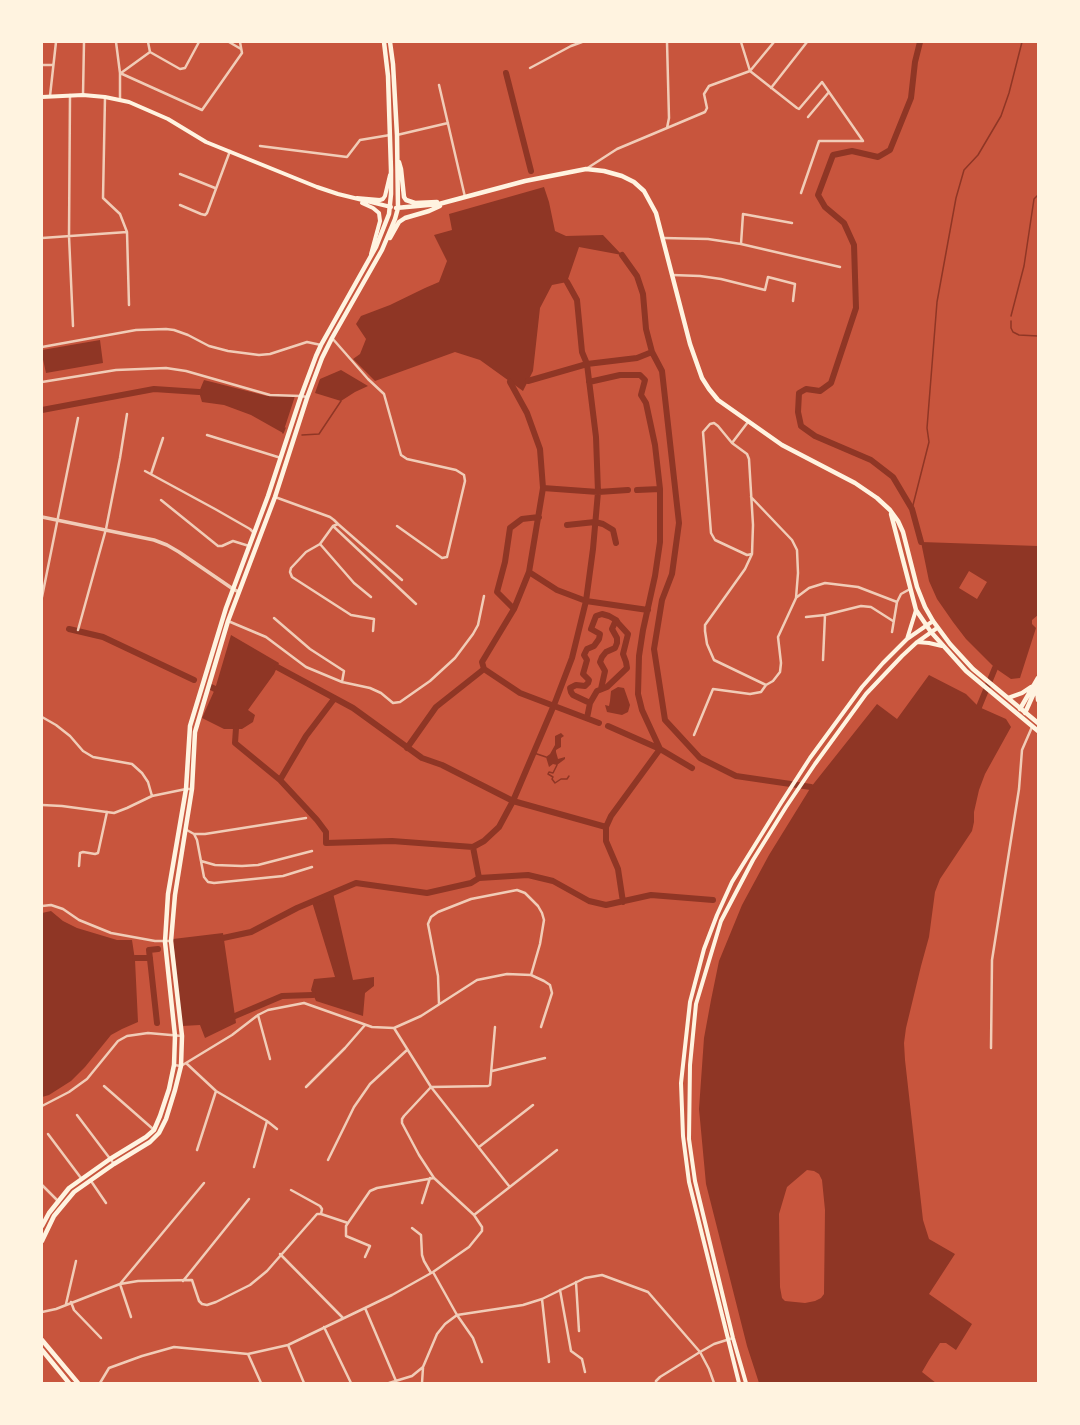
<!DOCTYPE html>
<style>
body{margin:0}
#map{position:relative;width:1080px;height:1425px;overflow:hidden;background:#c8553d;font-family:"Alegreya Sans",sans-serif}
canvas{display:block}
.frame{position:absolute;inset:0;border:43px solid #fff3e0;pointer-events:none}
</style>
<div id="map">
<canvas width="1080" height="1425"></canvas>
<div class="frame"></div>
</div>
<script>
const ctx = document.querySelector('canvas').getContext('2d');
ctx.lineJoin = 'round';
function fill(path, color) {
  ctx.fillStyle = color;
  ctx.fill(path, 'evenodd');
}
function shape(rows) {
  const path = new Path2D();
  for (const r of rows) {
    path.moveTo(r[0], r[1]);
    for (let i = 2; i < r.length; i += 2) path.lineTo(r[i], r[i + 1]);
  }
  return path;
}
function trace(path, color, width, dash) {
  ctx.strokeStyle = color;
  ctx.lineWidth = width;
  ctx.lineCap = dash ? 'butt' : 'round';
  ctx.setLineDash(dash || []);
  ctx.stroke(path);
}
fill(shape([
 [544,187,549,202,555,231,566,236,603,235,622,255,579,247,567,282,552,285,540,308,533,371,523,391,480,360,455,352,375,381,353,359,360,354,366,339,356,324,361,316,390,305,425,288,439,282,447,261,434,235,452,230,449,214],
 [100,340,103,363,46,373,42,355,42,350],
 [341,370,368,386,355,392,341,401,315,393,320,379],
 [204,380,267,396,295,396,283,433,251,415,224,405,202,402,199,392],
 [921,542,1038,546,1038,615,1032,620,1032,624,1036,628,1020,678,1011,679,995,668,966,639,953,622,937,599,929,581],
 [969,571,987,582,977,599,959,588],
 [231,635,279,663,274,674,248,710,255,715,253,722,242,729,224,729,202,718,215,689],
 [929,675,966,694,979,707,1006,719,1011,727,985,774,979,790,974,812,974,822,972,831,940,879,935,892,929,937,921,966,906,1028,904,1043,905,1060,923,1220,929,1239,955,1254,929,1294,972,1324,956,1350,946,1343,940,1343,929,1360,922,1372,936,1383,759,1383,747,1346,706,1184,699,1109,704,1038,711,1000,719,961,742,905,769,855,811,787,877,704,897,719],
 [807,1170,814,1171,819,1174,822,1180,825,1210,824,1294,821,1298,815,1301,805,1303,785,1301,782,1298,780,1287,779,1214,787,1187],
 [618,687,624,688,630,705,628,712,622,715,607,712,605,705,609,706,610,701,611,691],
 [561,733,564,736,561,738,561,747,556,750,556,752,558,759,565,757,565,759,557,765,553,764,549,767,546,757,550,754,555,745,555,736],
 [333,893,353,980,374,977,374,986,365,993,363,1016,316,1001,311,990,314,979,335,977,312,902],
 [51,911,63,921,77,928,117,940,132,940,135,960,138,1022,122,1029,111,1035,85,1067,71,1081,49,1095,42,1097,42,913],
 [223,933,236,1023,205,1038,200,1025,182,1026,173,939]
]), '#8f3625');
trace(shape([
 [1011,316,1024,266,1034,199,1038,195],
 [1011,321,1011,328,1013,332,1019,335,1038,336],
 [283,433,285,428],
 [302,435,319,434,341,401],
 [912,509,929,442,927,428,937,302,956,198,964,170,978,155,1001,116,1009,93,1022,42],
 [534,753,546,757],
 [557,765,553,773,549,772,548,774,553,777,552,779,555,783,561,779,567,779,569,776]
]), '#8f3625', 1.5);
trace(shape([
 [920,42,915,62,911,98,890,150,878,157,852,151,833,155,818,195,825,207,844,223,854,245,856,308,831,383,820,391,806,389,799,393,798,412,801,426,815,436,871,460,893,477,912,509,921,542],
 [506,73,531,171],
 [652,352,662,371,679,523,672,574,662,600,654,649,665,720,700,758,736,776,811,787],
 [528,381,587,364,637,358,652,352,646,329,643,294,637,276,622,255],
 [510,382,527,413,540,449,543,488,529,572,514,609,482,662,484,669,520,693,599,723],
 [589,382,620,375,640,375,645,380,641,395,646,403,655,445,660,489,660,542,655,576,643,630,639,656,638,694,642,710,660,749,611,816,606,827,606,841,618,869,623,902],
 [42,410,154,389,199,392],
 [543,488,598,492,628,490],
 [637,490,660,489],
 [567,525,595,522,603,524,613,530,616,543],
 [529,572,557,590,586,601,648,610],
 [514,609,497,592,505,562,510,528,522,519,539,517],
 [69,629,103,637,194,680],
 [277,667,353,708,422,758,442,765,513,801,606,827],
 [211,687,215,689],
 [601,689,605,671,600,662,602,657,606,652,615,648,617,643,617,638,612,629,616,620],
 [979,707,995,668],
 [587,718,590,703,597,691,607,687,627,668,626,662,623,654,628,634,618,623,616,620,609,616,602,614,596,616,591,629,600,634,599,639,594,646,587,649,584,655,587,660,583,674,589,680,588,683,585,686,576,685,570,688,571,692,573,695,590,703],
 [608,726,660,749,692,768],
 [236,728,235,743,280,780,317,820,326,832,326,843,392,841,473,847,484,841,499,827,513,801,554,705,572,658,586,601,593,549,598,492,596,437,587,364,582,352,577,300,567,282],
 [407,748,436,707,484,669],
 [280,780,306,736,334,699],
 [473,847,479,878],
 [223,938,251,932,297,908,356,883,427,893,471,883,479,878,528,875,553,881,589,901,606,905,651,895,713,900],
 [135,958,150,958],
 [235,1016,282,996,313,995],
 [157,1023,149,950,158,949]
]), '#8f3625', 6);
trace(shape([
 [116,42,120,73,120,100],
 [148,42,150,52],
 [229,42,241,49],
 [741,42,750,71,797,108,799,109,822,82,863,141,819,141,801,193],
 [150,52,180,69,185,68,199,42],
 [42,65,52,65],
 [530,68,571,46,582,42],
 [120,73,202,110,242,53,240,42],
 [121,73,150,52],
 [439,85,465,197],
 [771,88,807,42],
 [70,95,69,236,73,326],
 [83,95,84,42],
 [50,96,56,42],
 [105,97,103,198,120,214,127,232,129,305],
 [808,117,829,92],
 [667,128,705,112,707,108,704,94,709,86,750,71,774,42],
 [397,135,448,123],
 [260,146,347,157,360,140,390,135],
 [586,169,617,149,667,128,669,118,667,42],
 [180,174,215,188],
 [180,205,201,214,205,215,207,213,230,151],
 [42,238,127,232],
 [663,238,708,239,741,244,840,267],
 [741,244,743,214,792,223],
 [672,275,700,276,721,279,765,290,768,277,795,284,793,301],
 [332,338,368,379,384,394,401,455,407,459,456,470,464,475,465,481,447,557,442,558,397,526],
 [42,347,136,330,166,329,174,330,188,335,209,346,228,351,259,355,270,354,307,342,321,345],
 [42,382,116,370,166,368,186,371,270,395,301,396,307,397],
 [207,435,281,458],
 [732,443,748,422],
 [145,471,215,509,250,529,254,533],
 [151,474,163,438],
 [275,497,330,517,334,520,338,524,333,526,320,544,306,552,291,568,290,572,292,577,351,615,374,619,373,631],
 [161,500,218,546,222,546,233,541,249,546],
 [338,524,402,580],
 [333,526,416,604],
 [320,544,354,583,371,597],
 [752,554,747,555,715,540,711,533,703,432,710,424,714,423,718,426,732,443,747,454,749,459,753,525,752,554,745,569,705,625,705,631,707,644,714,660,766,685],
 [42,597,78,418],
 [797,597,809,588,825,583,858,587,897,602],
 [806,617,825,615,861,606,871,607,893,621],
 [274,618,310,649,344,671,342,682],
 [228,621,266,637,306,667,342,682,370,688,381,693,393,703,400,702,430,681,455,658,473,634,478,625,484,596],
 [78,630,106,529,120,458,127,414],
 [892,632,897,602,901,594,910,589],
 [823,660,825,615],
 [42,717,56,725,70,736,83,751,93,757,132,764,142,773,148,782,152,796],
 [694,735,713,689,750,694,761,692,766,685,773,681,780,672,781,663,778,637,796,598,798,573,797,550,792,540,751,497],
 [42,805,62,806,114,813,127,808,152,796,186,789,192,789],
 [185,829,194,834,205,834,306,818],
 [194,834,197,840,204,877,208,882,214,883,283,876,312,867],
 [201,861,215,865,242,866,258,865,312,851],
 [79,866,80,853,83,852,95,854,98,853,107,812],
 [42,906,51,905,63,909,79,920,111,933,155,941,171,941],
 [439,1004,438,976,428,924,431,917,438,912,471,899,517,890,525,893,538,906,542,913,544,920,540,944,531,975],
 [258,1015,270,1059],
 [394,1028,431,1087,509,1186],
 [991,1048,992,960,1019,789,1022,750,1032,727],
 [186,1063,216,1091,267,1121,277,1129],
 [174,1065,181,1066,232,1035,258,1015,268,1010,304,1003,372,1027,394,1028,421,1016,477,980,507,974,531,975,544,981,550,985,552,993,541,1027],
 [492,1071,545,1058],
 [104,1086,153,1129],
 [306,1087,345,1048,365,1025],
 [42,1106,69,1092,87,1079,118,1041,127,1036,148,1033,182,1036],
 [77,1115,114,1164],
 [48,1134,81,1178],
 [479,1147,533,1105],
 [197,1150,216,1091],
 [328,1160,354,1107,370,1084,407,1050],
 [254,1167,267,1121],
 [91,1181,106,1203],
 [42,1185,58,1201],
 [291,1190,320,1206,322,1209,321,1214],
 [422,1203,430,1178],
 [474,1215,557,1150],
 [348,1223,346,1226,346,1236,370,1246,365,1257],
 [412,1228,421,1235,422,1255,424,1261,431,1273],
 [280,1254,343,1318],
 [433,1272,457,1315,473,1338,482,1362],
 [183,1281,249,1199],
 [576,1282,579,1331],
 [120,1284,204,1183],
 [120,1284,131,1317],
 [560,1290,571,1351,582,1359,585,1372],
 [542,1299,549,1362],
 [71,1302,74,1310,101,1338],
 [66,1304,76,1261],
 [365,1308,396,1381],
 [42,1312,56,1309,120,1284,138,1281,192,1280,199,1301,202,1304,207,1305,216,1302,250,1285,267,1271,317,1214,321,1214,348,1223,370,1191,377,1188,434,1178],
 [324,1327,351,1383],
 [288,1345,304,1383],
 [248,1354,261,1383],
 [100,1383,109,1368,142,1356,174,1347,248,1354,288,1345,392,1295,433,1272,469,1247,482,1231,482,1227,474,1215,434,1178,419,1155,402,1123,402,1119,404,1116,431,1087,488,1086,490,1085,495,1027],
 [389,1383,412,1376,423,1367,437,1334,445,1324,457,1315,523,1305,542,1299,585,1278,602,1275,648,1292,700,1352,709,1369,714,1383],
 [422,1383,423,1368],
 [656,1383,656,1381,660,1377,700,1352,714,1344,733,1338]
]), '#f1ccb7', 2.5);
trace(shape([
 [42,517,154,540,167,545,179,552,233,589,239,592]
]), '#f1ccb7', 3.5);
trace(shape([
 [42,97,83,95,105,97,129,102,168,119,206,142,317,187,338,194,391,207],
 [357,198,380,200,383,199,385,196,390,175],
 [362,203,373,208,379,213,380,221,371,254],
 [907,639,916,610],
 [917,642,929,643,942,646],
 [739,1383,689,1182,683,1136,681,1083,690,1002,704,949,717,915,732,882,781,803,810,758,862,687,883,663,907,639,933,621],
 [746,1383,733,1338,695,1181,689,1139,690,1065,696,1004,721,921,753,860,786,807,815,764,866,694,902,656,916,643,937,628]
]), '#fff3e0', 4);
trace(shape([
 [399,162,401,169,404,197,406,200,415,203,437,202],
 [396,208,439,204,525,181,586,169,604,171,622,176,634,182,644,191,656,213,690,344,702,378,709,389,718,400,782,445,855,483,877,498,890,510,898,521,903,532,917,587,925,607,933,621,950,644,973,669,1038,723],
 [390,238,399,222,405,218,429,211,440,206],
 [891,514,916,610,931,632,966,671,1038,731],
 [1037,688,1038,700],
 [1008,698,1022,693,1031,687],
 [1020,709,1038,678],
 [1025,713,1038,684],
 [42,1226,49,1213,69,1188,110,1159,146,1137,154,1130,160,1116,169,1089,174,1065,175,1036,165,942,168,894,186,789,190,726,226,608,268,496,301,396,316,356,321,345,376,247,389,214,391,194,391,170,388,76,384,42],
 [42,1241,54,1216,74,1192,114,1164,150,1142,159,1133,166,1119,175,1090,181,1066,182,1036,171,941,175,895,192,789,195,732,228,621,275,497,307,398,322,358,332,338,382,250,395,219,398,208,397,135,393,64,390,42],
 [42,1340,78,1383],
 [42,1350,69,1383]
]), '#fff3e0', 4.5);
</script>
